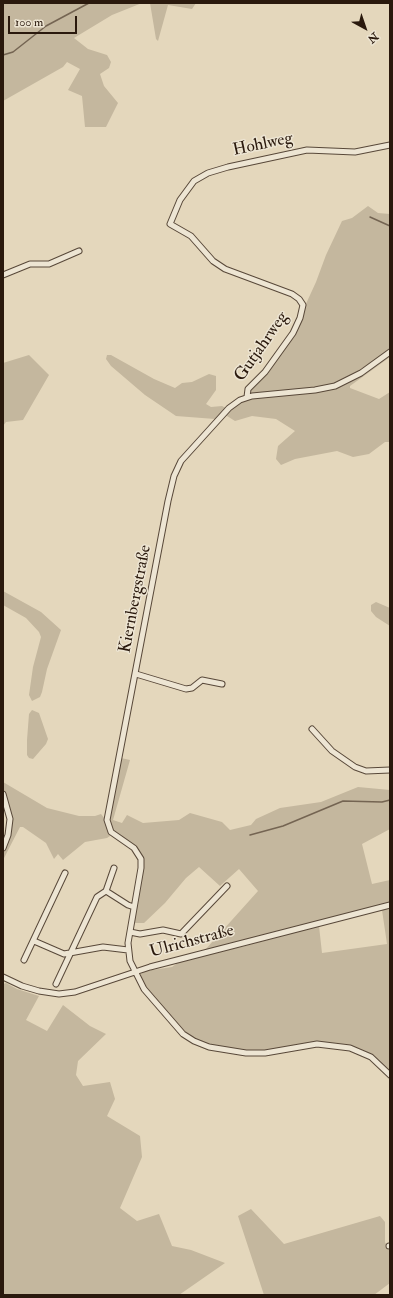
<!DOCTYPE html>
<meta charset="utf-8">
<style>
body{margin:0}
#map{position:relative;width:393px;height:1298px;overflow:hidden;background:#e4d7bc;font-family:"IM FELL Double Pica",serif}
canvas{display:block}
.frame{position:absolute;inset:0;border:4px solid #2a190d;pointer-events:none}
.north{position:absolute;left:345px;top:8px;width:40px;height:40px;-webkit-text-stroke:3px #ede5d3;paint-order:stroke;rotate:140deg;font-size:11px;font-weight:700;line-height:16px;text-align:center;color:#2a190d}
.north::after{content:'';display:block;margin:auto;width:14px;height:18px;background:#2a190d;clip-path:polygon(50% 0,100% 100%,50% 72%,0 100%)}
.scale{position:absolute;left:8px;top:16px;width:69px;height:18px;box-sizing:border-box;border:2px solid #2a190d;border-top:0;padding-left:5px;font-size:12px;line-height:14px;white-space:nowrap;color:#2a190d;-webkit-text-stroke:3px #ede5d3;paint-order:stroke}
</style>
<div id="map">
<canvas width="393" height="1298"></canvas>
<div class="frame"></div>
<div class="north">N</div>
<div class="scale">100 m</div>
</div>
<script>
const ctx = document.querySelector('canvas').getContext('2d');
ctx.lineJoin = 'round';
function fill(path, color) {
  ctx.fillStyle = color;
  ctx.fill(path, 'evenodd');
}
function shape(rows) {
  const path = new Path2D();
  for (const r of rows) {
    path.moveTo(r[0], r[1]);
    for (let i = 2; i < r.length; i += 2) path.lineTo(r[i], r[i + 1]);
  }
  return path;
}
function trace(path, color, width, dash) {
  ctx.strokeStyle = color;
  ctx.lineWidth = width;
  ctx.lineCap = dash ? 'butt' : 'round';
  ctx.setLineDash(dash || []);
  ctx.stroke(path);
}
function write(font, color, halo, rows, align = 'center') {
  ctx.font = font + ' "IM FELL Double Pica",serif';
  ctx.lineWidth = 3;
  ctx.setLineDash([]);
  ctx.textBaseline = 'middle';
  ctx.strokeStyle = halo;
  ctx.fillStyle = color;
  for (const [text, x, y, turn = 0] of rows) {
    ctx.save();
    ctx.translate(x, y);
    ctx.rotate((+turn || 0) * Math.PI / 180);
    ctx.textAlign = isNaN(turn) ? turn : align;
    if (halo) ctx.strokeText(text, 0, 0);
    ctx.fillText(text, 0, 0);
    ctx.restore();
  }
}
fill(shape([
 [3,3,142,3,112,15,74,38,88,49,107,55,111,62,109,68,100,74,104,86,118,103,106,127,85,127,82,96,68,90,80,69,67,62,63,67,3,101],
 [150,3,196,3,192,9,168,5,158,41,156,39],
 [368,206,378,213,390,214,390,350,342,381,327,387,251,393,250,390,288,343,316,282,326,255,342,221,352,218],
 [390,354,390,357,350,386,350,388,379,399,390,392,390,442,385,442,369,454,353,457,337,451,295,459,281,465,276,459,278,446,295,431,276,419,252,416,235,421,227,416,215,419,176,416,145,395,111,366,106,359,107,355,111,355,154,379,175,388,182,383,192,382,209,374,216,376,216,390,206,404,211,407,222,406,228,409,236,403,249,399,329,390],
 [29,355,49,375,23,420,6,422,3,426,3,363],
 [3,591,41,612,61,630,47,669,42,692,40,697,32,701,29,695,33,667,41,637,39,632,26,618,3,605],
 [376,602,390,608,390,626,376,617,371,611,371,605],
 [32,710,39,713,48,739,46,744,33,759,29,758,27,755,27,740,29,714],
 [121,758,130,760,113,820,122,823,127,815,143,823,179,820,190,813,222,822,230,830,251,825,256,819,280,808,321,802,358,787,390,790,390,829,362,844,372,884,390,880,390,903,205,950,258,891,239,869,220,886,199,867,186,878,165,903,144,923,133,923,142,856,137,848,116,834,112,829,110,819],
 [3,782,47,808,79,816,95,816,101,814,105,819,110,836,107,838,85,842,63,860,58,854,54,859,46,843,23,827,20,827,3,860,3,853,12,826,12,820,11,812,3,805],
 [390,908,390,1072,378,1061,361,1049,332,1043,300,1044,255,1052,217,1048,193,1038,177,1024,152,996,141,978,141,974,146,971,172,967,179,962,245,946,319,926,322,953,387,944,382,910],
 [6,983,17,989,39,996,26,1020,47,1031,63,1005,90,1026,106,1034,78,1061,76,1075,83,1086,110,1082,115,1099,107,1116,140,1136,142,1157,120,1208,137,1221,159,1214,172,1246,191,1250,225,1263,179,1295,3,1295,3,984],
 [251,1209,284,1244,380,1216,385,1222,385,1242,390,1252,390,1283,374,1295,264,1295,238,1216]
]), '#c4b79e');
trace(shape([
 [3,55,13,52,46,26,89,3],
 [370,217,390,226],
 [250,835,283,826,343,801,382,802,390,800]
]), '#746452', 1.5);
const minor = shape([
 [3,275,30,264,49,264,79,251],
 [390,352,361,373,335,386,315,390,252,396,240,400,229,408,181,461,174,476,168,501,107,820,111,832,134,848,141,859,141,868,128,943,130,961,144,989,183,1034,194,1041,209,1047,246,1053,265,1053,317,1044,350,1048,371,1057,390,1075],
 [247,397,248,389,265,372,293,333,300,318,303,305,299,299,292,294,225,269,213,261,191,236,170,224,180,200,194,181,208,173,228,167,307,150,355,152,390,145],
 [136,674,186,689,192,688,202,680,222,684],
 [312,729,332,751,355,767,366,771,390,770],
 [3,794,10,819,8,835,3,848],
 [106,891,114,868],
 [130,932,140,934,163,930,181,934,227,886],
 [34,941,64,954,103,947,128,950],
 [24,960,65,873],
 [3,977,22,986,39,991,59,994,75,992,150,967,390,905],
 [56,984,97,897,106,891,128,905,134,907],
 [389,1246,390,1246]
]);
trace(minor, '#584839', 7);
trace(minor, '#ede5d3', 5);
write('17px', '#2a190d', '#ede5d3', [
 ["Hohlweg",263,145,-12],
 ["Gutjahrweg",262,347,-55],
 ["Kiernbergstraße",136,599,-79],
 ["Ulrichstraße",192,942,-15]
]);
</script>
